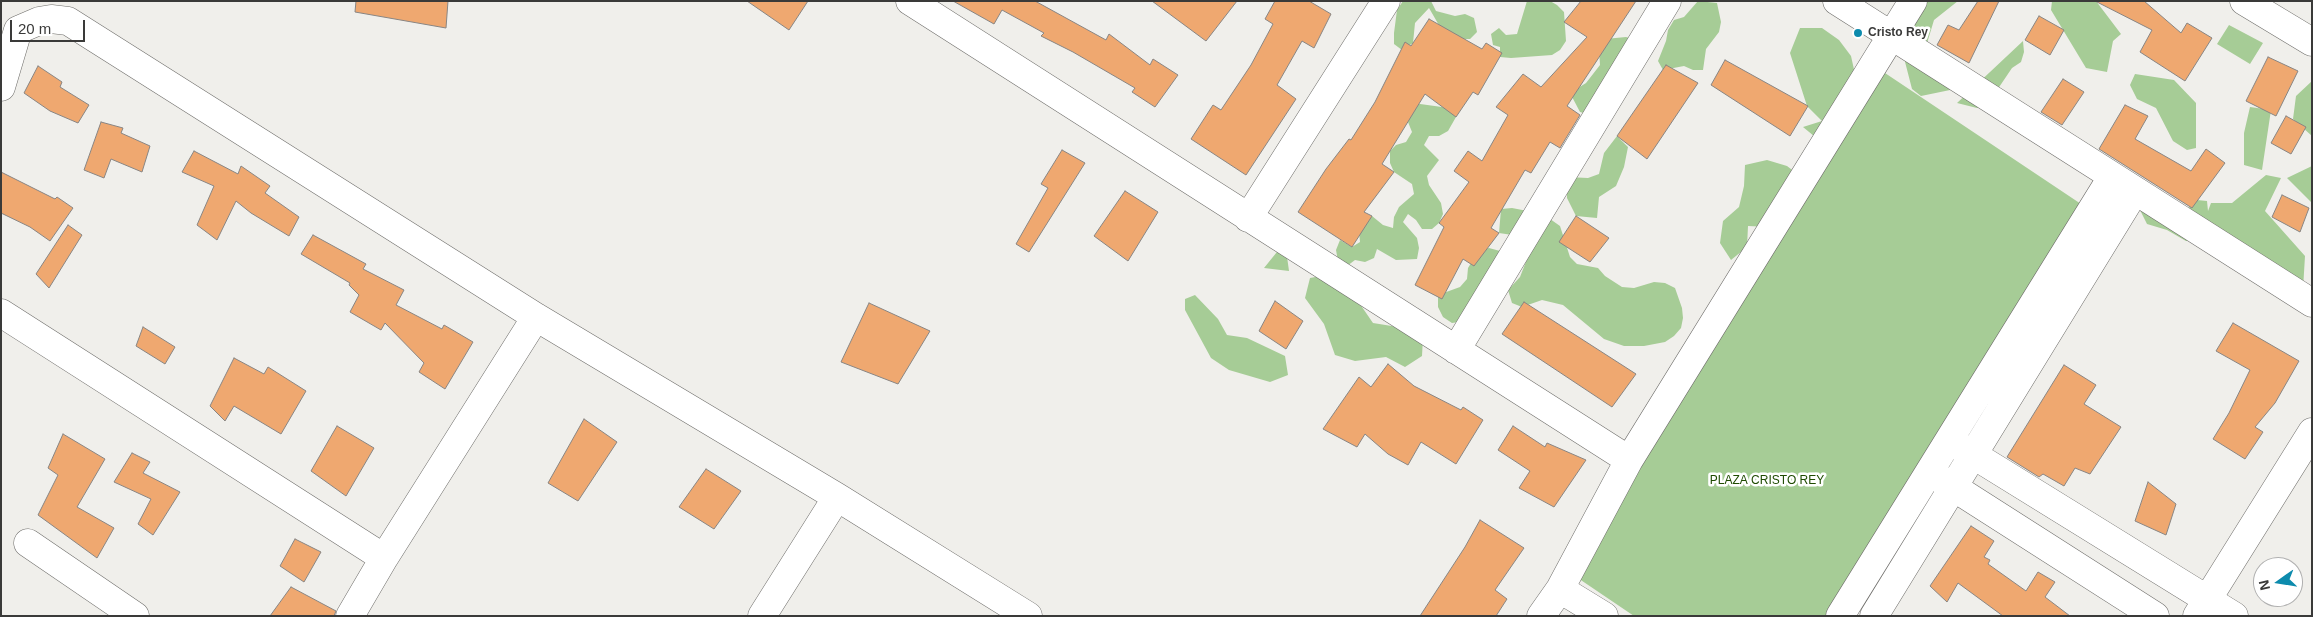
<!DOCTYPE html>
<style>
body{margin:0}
#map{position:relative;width:2313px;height:617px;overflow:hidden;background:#f0efeb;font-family:Arial,sans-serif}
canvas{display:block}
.frame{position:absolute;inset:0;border:2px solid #3a3a39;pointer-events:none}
.north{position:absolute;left:2253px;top:557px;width:50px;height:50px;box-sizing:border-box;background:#fff;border:1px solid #b0b0b0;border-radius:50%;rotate:257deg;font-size:14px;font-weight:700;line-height:20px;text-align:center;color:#3a3a39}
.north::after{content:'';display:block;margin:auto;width:18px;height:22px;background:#0d8bad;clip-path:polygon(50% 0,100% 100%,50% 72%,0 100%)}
.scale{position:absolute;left:10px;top:20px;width:75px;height:22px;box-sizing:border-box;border:2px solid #3a3a39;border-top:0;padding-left:6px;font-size:15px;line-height:18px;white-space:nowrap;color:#3a3a39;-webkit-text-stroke:4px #fff;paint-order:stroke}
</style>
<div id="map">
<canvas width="2313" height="617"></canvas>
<div class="frame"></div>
<div class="north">N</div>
<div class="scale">20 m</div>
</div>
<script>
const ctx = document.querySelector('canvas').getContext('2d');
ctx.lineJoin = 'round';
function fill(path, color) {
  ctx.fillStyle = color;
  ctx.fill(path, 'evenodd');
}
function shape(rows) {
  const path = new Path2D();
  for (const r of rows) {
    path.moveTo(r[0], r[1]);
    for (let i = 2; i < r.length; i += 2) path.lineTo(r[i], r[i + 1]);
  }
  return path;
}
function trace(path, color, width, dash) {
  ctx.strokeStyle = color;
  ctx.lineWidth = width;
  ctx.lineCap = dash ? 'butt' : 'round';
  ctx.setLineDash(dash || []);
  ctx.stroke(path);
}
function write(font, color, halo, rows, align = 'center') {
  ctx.font = font + ' Arial,sans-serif';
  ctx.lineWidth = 5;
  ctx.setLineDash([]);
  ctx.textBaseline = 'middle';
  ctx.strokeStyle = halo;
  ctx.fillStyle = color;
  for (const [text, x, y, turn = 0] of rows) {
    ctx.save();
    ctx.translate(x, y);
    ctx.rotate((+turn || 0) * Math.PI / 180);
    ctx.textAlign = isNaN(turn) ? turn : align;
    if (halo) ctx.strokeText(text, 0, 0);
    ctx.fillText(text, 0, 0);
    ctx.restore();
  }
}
fill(shape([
 [1403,1,1431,1,1436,11,1455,16,1465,14,1474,18,1477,32,1470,39,1458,39,1440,27,1429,8,1415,23,1413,43,1402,50,1394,44,1394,33,1397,10],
 [1527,1,1550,1,1557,5,1564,12,1566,41,1560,50,1552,55,1511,58,1500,57,1500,47,1493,45,1491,34,1499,28,1506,35,1517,34],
 [1698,1,1717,3,1721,22,1719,32,1706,49,1703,70,1693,70,1684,66,1663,70,1658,61,1666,41,1668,30,1674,20,1684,17],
 [1919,1,1958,1,1934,20,1925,50,1955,89,1921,96,1912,89,1903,54],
 [2052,1,2096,1,2121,34,2113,41,2107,72,2086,68,2051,10],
 [2229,25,2263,43,2250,64,2217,44],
 [1800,28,1822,28,1839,40,1851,56,1855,74,1876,67,2087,208,1832,616,1634,616,1563,568,1769,227,1748,226,1747,247,1731,260,1720,243,1723,221,1739,207,1744,186,1745,165,1767,160,1787,166,1804,179,1820,141,1803,127,1822,121,1807,106,1790,53],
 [1626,37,1636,40,1591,115,1580,112,1570,93,1586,83,1600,65,1599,49,1605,39],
 [2023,41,2024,52,2021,62,2012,68,1987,105,1977,108,1957,103],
 [2135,74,2174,80,2196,103,2196,148,2187,150,2173,141,2156,108,2137,99,2130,85],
 [2312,81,2312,136,2293,119,2296,96],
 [1413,103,1449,108,1456,117,1448,131,1439,136,1429,136,1424,145,1439,160,1427,176,1429,185,1441,203,1443,214,1439,223,1432,229,1422,229,1416,220,1408,214,1403,222,1417,238,1419,248,1417,259,1396,260,1377,249,1374,258,1365,262,1355,260,1347,266,1338,261,1336,250,1340,240,1352,247,1360,242,1359,231,1372,216,1383,225,1393,228,1394,217,1399,207,1414,194,1412,184,1394,172,1390,163,1390,151,1396,145,1406,142,1412,132,1408,122],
 [2250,107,2271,110,2262,170,2244,165,2244,133],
 [1617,136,1628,147,1624,167,1616,186,1599,197,1597,218,1576,216,1567,198,1567,177,1588,178,1599,174,1604,153],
 [2312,166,2312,203,2287,178],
 [2266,175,2281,178,2265,211,2305,256,2303,289,2196,241,2186,241,2167,230,2147,224,2138,206,2181,215,2197,200,2207,201,2208,211,2211,203,2232,203],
 [1512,208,1543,214,1560,226,1570,257,1577,264,1598,268,1605,276,1622,287,1634,288,1654,282,1665,283,1675,288,1682,308,1683,318,1681,328,1674,336,1665,342,1644,346,1624,346,1604,339,1563,305,1542,300,1522,307,1512,303,1508,290,1520,277,1529,254,1519,236,1499,233,1501,209],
 [1285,242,1289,271,1264,268],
 [1489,248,1500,251,1472,320,1452,323,1443,317,1438,307,1438,295,1460,287,1467,279,1468,268,1479,250],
 [1332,274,1342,278,1373,323,1404,328,1423,337,1422,356,1405,367,1386,357,1355,361,1335,355,1324,324,1305,298,1310,278],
 [1195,295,1218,319,1227,335,1247,338,1285,356,1288,375,1270,382,1229,370,1211,358,1185,310,1185,299]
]), '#a6cc96');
const building = shape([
 [356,1,448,1,446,28,355,12,356,1],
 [747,1,808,1,789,30,747,1],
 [953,1,1035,1,1106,40,1109,34,1150,65,1153,59,1178,75,1155,107,1132,92,1135,88,1073,52,1041,36,1044,33,1002,10,994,24,953,1],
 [1152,1,1237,1,1206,41,1152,1],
 [1275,1,1309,1,1331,14,1314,48,1302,41,1277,85,1296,99,1246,175,1191,139,1213,105,1221,110,1251,65,1273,24,1265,19,1275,1],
 [1581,1,1636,1,1567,106,1580,115,1560,148,1550,142,1531,173,1525,170,1491,228,1499,233,1474,266,1463,259,1442,299,1415,285,1444,227,1439,223,1469,182,1454,171,1468,151,1482,161,1508,115,1496,107,1523,74,1541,87,1587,37,1564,22,1581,1],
 [1978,1,1999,1,1969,63,1937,45,1948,25,1959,30,1978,1],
 [2095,1,2144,1,2181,33,2187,23,2212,38,2185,81,2140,52,2152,30,2095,1],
 [2039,16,2064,30,2050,55,2025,40,2039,16],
 [1429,19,1482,49,1486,43,1502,53,1478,95,1473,92,1456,117,1425,94,1382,164,1394,172,1364,212,1372,216,1352,247,1298,212,1326,169,1349,139,1351,140,1375,102,1405,42,1411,46,1429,19],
 [2268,57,2298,71,2276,116,2246,101,2268,57],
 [1725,60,1808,106,1790,136,1711,85,1725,60],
 [1666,65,1698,83,1647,159,1617,136,1666,65],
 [38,66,62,82,60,87,89,105,78,123,50,111,24,93,38,66],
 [2063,79,2084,92,2062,125,2041,112,2063,79],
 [2125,105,2148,116,2135,139,2191,171,2206,149,2225,163,2192,208,2099,149,2125,105],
 [2286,116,2306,127,2291,154,2271,143,2286,116],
 [101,122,123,128,121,133,150,146,142,172,111,159,104,178,84,170,101,122],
 [1062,150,1085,163,1029,252,1016,244,1048,188,1041,184,1062,150],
 [194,151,238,174,241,166,270,186,265,193,299,217,289,236,251,213,236,201,217,240,197,225,214,186,182,172,194,151],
 [1,172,55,199,57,197,73,208,50,241,30,227,1,213,1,172],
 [1125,191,1158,212,1128,261,1094,236,1125,191],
 [2282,195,2309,208,2300,232,2272,217,2282,195],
 [1576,216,1609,238,1590,262,1559,242,1576,216],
 [68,225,82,235,49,288,36,274,68,225],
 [313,235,366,264,363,269,404,290,396,305,442,329,444,325,473,342,445,389,419,372,424,363,385,323,381,330,350,312,359,295,349,285,350,283,301,254,313,235],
 [1275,301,1303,321,1286,349,1259,331,1275,301],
 [1524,302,1636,374,1612,407,1502,334,1524,302],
 [869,303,930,331,898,384,841,362,869,303],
 [2233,323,2299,361,2275,403,2255,427,2263,432,2245,459,2213,439,2229,413,2250,370,2216,351,2233,323],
 [143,327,175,347,165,364,136,346,143,327],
 [234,358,264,374,268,367,306,391,281,434,234,406,225,421,210,406,234,358],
 [1388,364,1414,386,1461,410,1463,407,1483,420,1456,464,1421,442,1408,465,1388,454,1365,434,1357,447,1323,429,1359,377,1371,387,1388,364],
 [2064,365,2096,385,2084,404,2121,427,2090,474,2075,468,2064,486,2043,474,2039,477,2007,457,2064,365],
 [584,419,617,442,578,501,548,483,584,419],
 [337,426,374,448,346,496,311,471,337,426],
 [1513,426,1545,447,1547,443,1586,460,1554,507,1519,488,1530,471,1498,450,1513,426],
 [63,434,105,459,77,507,114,528,97,558,38,515,58,475,48,468,63,434],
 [132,453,150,462,143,473,180,492,153,535,138,524,151,499,114,482,132,453],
 [706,469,741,491,714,529,679,507,706,469],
 [2148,482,2176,504,2166,535,2135,521,2148,482],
 [1480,520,1524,548,1495,590,1507,599,1496,616,1420,616,1465,547,1480,520],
 [1971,526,1994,541,1984,557,1990,560,1988,564,2026,591,2038,572,2055,582,2045,597,2070,616,2003,616,1958,583,1947,602,1930,586,1971,526],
 [295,539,321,552,304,582,280,566,295,539],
 [291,587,336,611,334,616,270,616,291,587]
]);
fill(building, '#efa870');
trace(building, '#888583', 1);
const minor = shape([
 [910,1,1629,460],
 [1837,1,2312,303],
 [2244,1,2312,42],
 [1,87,18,30,39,21,51,19,68,21,536,317,837,497,1028,616],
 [1248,218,1386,1],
 [1,313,384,558],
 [1456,350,1667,1],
 [1959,446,2234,616],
 [1939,478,2155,616],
 [28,543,135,616],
 [1560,589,1604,616],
 [350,616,384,558,536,317],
 [762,616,837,497],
 [1541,616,1560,589,1629,460,1913,1],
 [1840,616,2112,177],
 [1874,616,2135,191],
 [2197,616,2312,432]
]);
trace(minor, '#6e6d6a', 29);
trace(minor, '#fff', 28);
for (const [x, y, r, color] of [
 [1858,33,5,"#0d8bad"]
]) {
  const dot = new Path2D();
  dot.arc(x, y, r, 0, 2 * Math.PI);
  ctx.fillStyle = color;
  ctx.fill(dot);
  trace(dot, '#fff', 2);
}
write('bold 12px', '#3a3a39', '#fff', [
 ["Cristo Rey",1868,33]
], 'left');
write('12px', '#1e4b00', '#fff', [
 ["PLAZA CRISTO REY",1767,481]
]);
</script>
